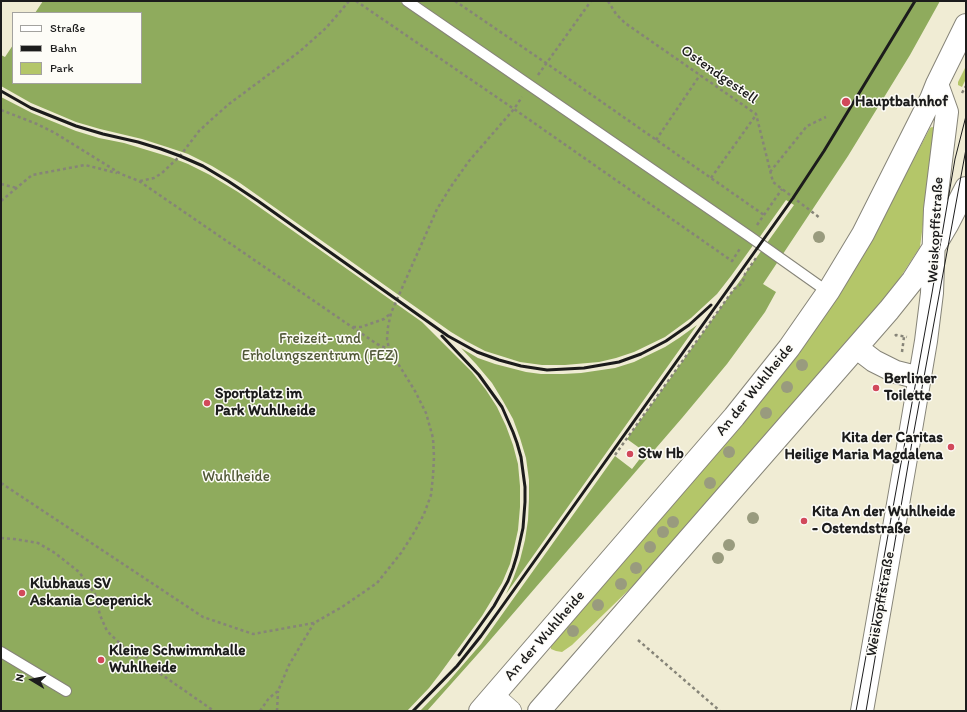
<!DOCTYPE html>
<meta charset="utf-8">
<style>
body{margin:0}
#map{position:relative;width:967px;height:712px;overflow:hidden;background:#f0ecd4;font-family:Itim,sans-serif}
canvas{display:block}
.frame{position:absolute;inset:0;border:2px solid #1c1c1c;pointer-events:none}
.legend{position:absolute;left:12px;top:12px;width:130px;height:72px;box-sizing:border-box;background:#fdfcf7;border:1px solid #a3a29f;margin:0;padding:5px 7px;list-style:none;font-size:12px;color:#1c1c1c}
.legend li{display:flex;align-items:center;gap:8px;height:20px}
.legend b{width:20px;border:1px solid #a3a29f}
.north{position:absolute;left:12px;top:660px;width:40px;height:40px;-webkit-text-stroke:3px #fdfcf7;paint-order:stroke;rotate:280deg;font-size:11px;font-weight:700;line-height:16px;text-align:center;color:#1c1c1c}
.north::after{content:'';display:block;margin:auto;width:14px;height:18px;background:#1c1c1c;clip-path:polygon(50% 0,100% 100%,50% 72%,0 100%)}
</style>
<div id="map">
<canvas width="967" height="712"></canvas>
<div class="frame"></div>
<ul class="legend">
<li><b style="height:5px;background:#fff"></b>Straße</li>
<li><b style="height:5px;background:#1c1c1c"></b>Bahn</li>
<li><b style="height:11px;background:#b4c669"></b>Park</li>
</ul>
<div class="north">N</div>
</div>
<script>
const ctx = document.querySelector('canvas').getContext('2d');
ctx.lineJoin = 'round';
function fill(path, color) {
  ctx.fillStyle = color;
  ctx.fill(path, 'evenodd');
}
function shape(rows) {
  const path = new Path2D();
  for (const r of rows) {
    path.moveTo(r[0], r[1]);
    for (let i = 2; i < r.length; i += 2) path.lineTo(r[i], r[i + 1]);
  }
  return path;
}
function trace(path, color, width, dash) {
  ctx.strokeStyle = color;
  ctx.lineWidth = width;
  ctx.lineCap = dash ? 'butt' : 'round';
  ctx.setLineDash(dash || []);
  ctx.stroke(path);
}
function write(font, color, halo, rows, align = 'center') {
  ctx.font = font + ' Itim,sans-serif';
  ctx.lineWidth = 3;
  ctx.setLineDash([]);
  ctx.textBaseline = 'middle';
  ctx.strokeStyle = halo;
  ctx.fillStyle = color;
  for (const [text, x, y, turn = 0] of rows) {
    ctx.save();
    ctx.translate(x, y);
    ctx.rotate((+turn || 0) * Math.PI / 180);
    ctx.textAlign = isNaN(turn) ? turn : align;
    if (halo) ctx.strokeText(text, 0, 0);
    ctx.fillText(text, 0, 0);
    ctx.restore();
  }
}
fill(shape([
 [966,66,966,79,962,87,958,85,958,82],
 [932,127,935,128,935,133,920,247,894,287,851,340,641,578,572,645,562,652,556,651,551,649,551,644,873,237,930,128]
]), '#b4c669');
fill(shape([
 [43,1,399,1,754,244,731,276,717,294,691,318,665,337,634,352,616,358,599,362,565,365,542,365,520,362,501,356,485,351,466,341,451,332,240,183,212,166,188,154,167,147,142,139,100,129,76,122,31,103,1,86,1,55,5,57,13,45,13,83,141,83,141,13,35,13],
 [414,1,940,1,910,55,848,156,763,284,776,292,765,312,727,364,682,418,485,646,427,711,420,711,448,682,481,644,615,456,632,469,645,452,627,439,794,205,786,200,759,238],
 [1,97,32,113,76,131,99,138,124,143,170,157,188,164,210,175,238,192,422,322,472,372,486,390,497,407,506,426,513,445,518,464,520,486,520,507,518,530,514,548,510,564,502,583,482,616,439,675,429,688,407,711,1,711],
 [697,325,506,594,513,579,520,560,525,540,528,520,529,499,529,480,526,458,520,438,513,419,503,401,492,383,476,364,461,348,478,358,495,364,526,372,541,374,563,374,581,373,615,368,634,362,665,347,679,338]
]), '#8fab5d');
const lane = shape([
 [407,1,749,236,828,292],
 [1,652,66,691]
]);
const street = shape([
 [494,696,511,711]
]);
const secondary = shape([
 [857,348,874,361,896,372,920,378],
 [480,711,734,417,789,348,828,292,863,234,931,99,937,84,966,25],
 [539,711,889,310,913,280,934,247,947,225,966,188],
 [862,711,909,441,926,341,932,293,935,209,947,112,937,84]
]);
trace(lane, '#868478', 12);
trace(street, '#868478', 22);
trace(secondary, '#868478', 24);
trace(shape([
 [356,1,514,109,732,261,741,247],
 [455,1,546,63,764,215],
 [608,1,616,14,625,23,756,114,773,182,820,218],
 [538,75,591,1],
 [962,93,966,86],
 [1,110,37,124,55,133,121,174,139,181,352,327,377,344,388,349],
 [656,140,700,75],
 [770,172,807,126,826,117],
 [711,178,756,115],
 [140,181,154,178,162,173,180,156,199,131,212,119,229,104,299,52,326,28,339,13,349,1],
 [1,184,17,188],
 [1,201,32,175,85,165,117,173],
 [757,225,782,189],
 [353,327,361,327,384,319,391,313],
 [895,336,896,335,907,337],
 [902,352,904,337],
 [615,455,734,289,740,285,743,281,745,274,756,258],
 [1,483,203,617,253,634,314,623,342,607,377,583,401,553,415,531,424,514,431,495,433,476,434,457,433,438,426,413,415,391,389,349,387,339,388,327,391,313,437,209,452,185,469,161,514,109,522,97],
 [1,538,14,539,38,543,55,553,79,572,95,594,100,615,107,631,129,652,214,711],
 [638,640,720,711],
 [260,711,269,698,278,691,289,665,314,623],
 [277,711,278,691]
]), '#868478', 2.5, [3, 3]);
trace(lane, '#fff', 10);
trace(street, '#fff', 21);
trace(secondary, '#fff', 22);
trace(shape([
 [856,711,932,293,955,159,966,116],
 [866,711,912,442,966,149]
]), '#1c1c1c', 1);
trace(shape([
 [1,91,31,108,76,126,103,134,138,142,161,149,180,156,203,166,228,181,258,201,448,336,477,352,499,360,521,366,547,370,584,368,619,362,641,354,666,341,689,325,711,305],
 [442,336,479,375,502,407,513,432,517,443,521,457,525,487,525,502,523,528,517,555,513,568,508,581,494,606,459,655],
 [413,711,457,666,481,636,793,198,824,151,915,1]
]), '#1c1c1c', 3);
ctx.fillStyle = '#999b7e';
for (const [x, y] of [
 [819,237],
 [802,365],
 [787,387],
 [766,413],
 [729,452],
 [710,483],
 [753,518],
 [673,522],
 [663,532],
 [729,545],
 [650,547],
 [718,558],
 [636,568],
 [621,584],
 [598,605],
 [573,631]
]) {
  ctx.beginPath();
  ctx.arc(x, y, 6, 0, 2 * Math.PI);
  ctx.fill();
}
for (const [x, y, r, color] of [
 [846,102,5,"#d1495b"],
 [876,388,4,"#d1495b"],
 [207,403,4,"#d1495b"],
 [951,447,4,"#d1495b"],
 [630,454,4,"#d1495b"],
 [804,521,4,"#d1495b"],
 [22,593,4,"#d1495b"],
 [101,660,4,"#d1495b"]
]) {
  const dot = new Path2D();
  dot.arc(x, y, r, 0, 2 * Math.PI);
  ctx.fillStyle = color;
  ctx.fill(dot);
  trace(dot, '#fdfcf7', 1.5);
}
write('15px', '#1c1c1c', '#fdfcf7', [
 ["Ostendgestell",719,75,35],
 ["Weiskopffstraße",936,230,-87],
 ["An der Wuhlheide",755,390,-51],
 ["Weiskopffstraße",881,604,-80],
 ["An der Wuhlheide",545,636,-49]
]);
write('bold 15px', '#1c1c1c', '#fdfcf7', [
 ["Hauptbahnhof",855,102],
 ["Berliner",884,379],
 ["Toilette",884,396],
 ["Sportplatz im",215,394],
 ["Park Wuhlheide",215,411],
 ["Kita der Caritas",943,438,"right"],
 ["Heilige Maria Magdalena",943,455,"right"],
 ["Stw Hb",638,454],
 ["Kita An der Wuhlheide",812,512],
 ["- Ostendstraße",812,529],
 ["Klubhaus SV",30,584],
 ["Askania Coepenick",30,601],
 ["Kleine Schwimmhalle",109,651],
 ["Wuhlheide",109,668]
], 'left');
write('15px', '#515837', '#fdfcf7', [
 ["Freizeit- und",320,339],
 ["Erholungszentrum (FEZ)",320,356],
 ["Wuhlheide",236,477]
]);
</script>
